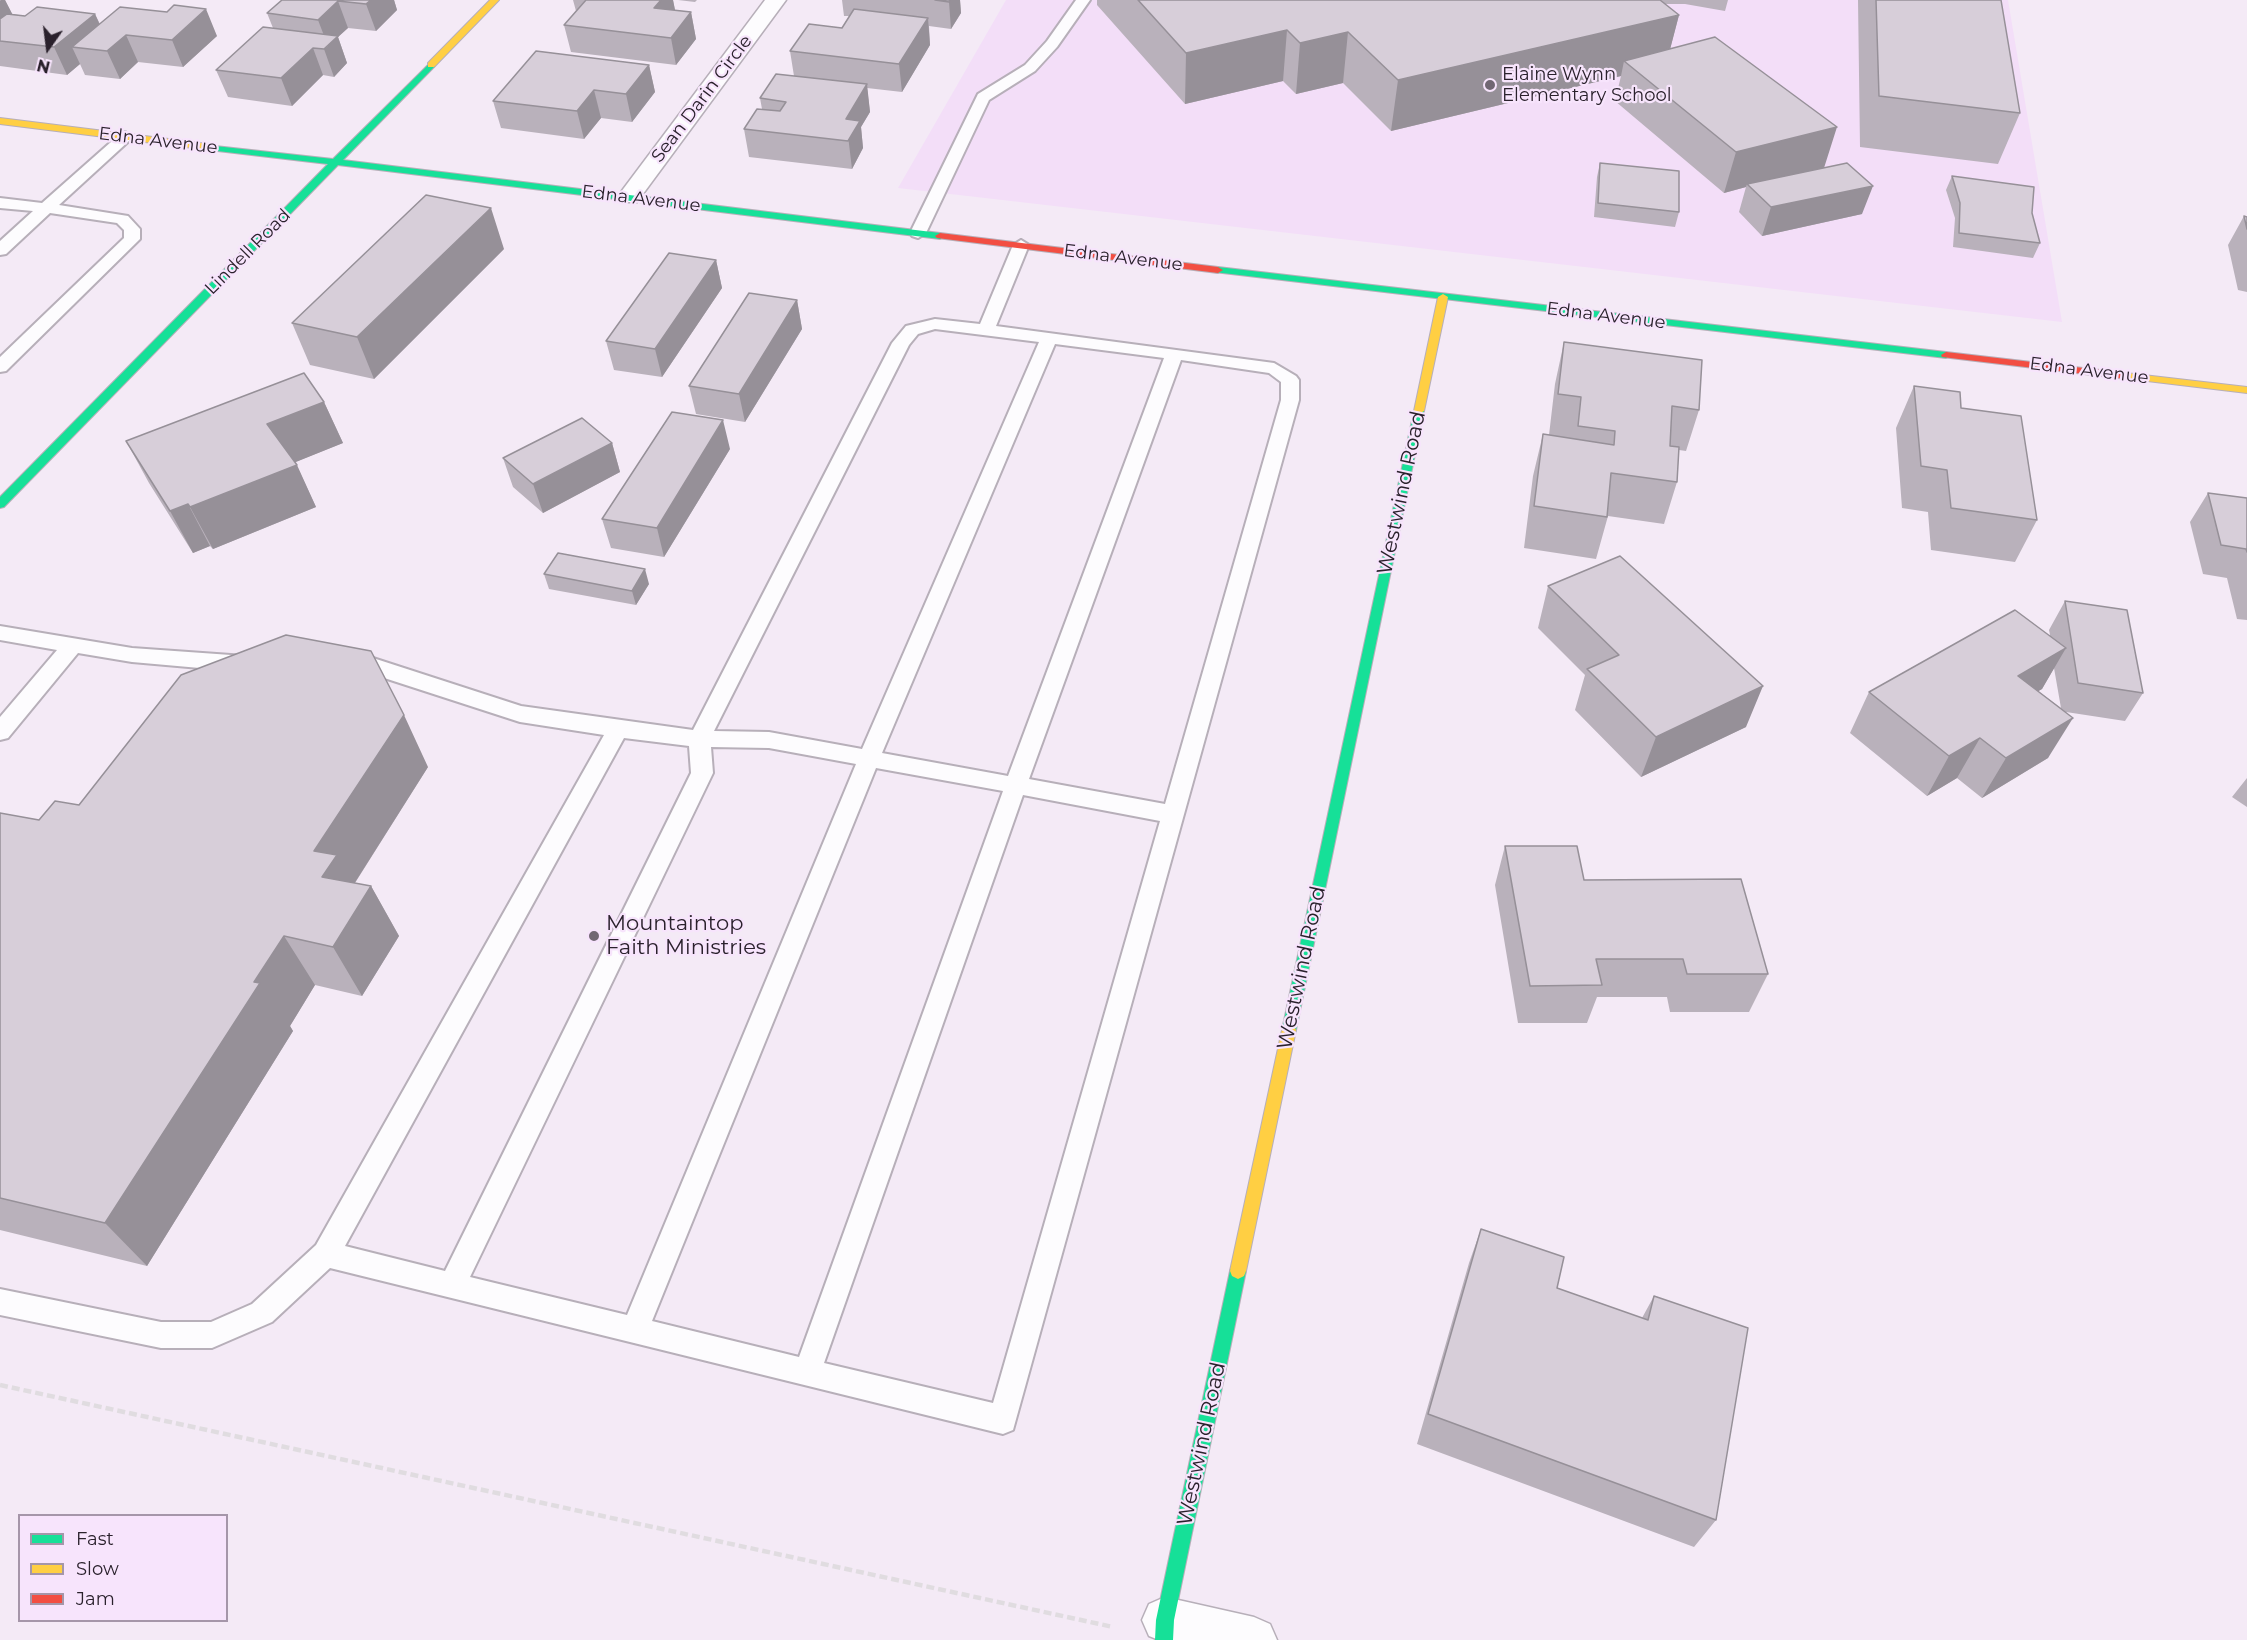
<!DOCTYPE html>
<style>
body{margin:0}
#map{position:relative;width:2247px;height:1640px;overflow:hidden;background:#f4eaf6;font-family:Montserrat,sans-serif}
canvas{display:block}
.legend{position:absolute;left:18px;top:1514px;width:210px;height:108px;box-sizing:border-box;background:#f7e4fc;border:2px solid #a596a9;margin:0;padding:8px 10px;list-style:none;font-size:18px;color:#2a212c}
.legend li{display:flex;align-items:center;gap:12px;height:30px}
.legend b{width:30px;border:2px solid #a596a9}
.north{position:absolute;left:18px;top:18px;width:60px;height:60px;-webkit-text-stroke:4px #f7e4fc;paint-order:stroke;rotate:194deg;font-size:16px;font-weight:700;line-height:24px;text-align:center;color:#2a212c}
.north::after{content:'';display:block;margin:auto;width:21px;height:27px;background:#2a212c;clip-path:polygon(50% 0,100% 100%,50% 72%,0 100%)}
</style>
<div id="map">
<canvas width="2247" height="1640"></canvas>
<ul class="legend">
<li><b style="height:8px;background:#16e098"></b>Fast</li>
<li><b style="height:8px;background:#ffcf43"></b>Slow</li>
<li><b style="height:8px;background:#f24e42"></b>Jam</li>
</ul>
<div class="north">N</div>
</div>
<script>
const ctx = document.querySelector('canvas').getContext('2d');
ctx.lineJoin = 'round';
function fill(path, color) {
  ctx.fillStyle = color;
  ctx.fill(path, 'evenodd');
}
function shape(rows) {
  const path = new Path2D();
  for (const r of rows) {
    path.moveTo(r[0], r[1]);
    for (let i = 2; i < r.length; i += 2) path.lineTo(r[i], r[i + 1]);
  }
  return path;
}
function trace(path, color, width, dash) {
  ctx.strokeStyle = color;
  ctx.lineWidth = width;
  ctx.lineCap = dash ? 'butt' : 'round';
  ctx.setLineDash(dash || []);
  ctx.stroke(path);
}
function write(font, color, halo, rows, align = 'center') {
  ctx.font = font + ' Montserrat,sans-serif';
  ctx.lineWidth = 4.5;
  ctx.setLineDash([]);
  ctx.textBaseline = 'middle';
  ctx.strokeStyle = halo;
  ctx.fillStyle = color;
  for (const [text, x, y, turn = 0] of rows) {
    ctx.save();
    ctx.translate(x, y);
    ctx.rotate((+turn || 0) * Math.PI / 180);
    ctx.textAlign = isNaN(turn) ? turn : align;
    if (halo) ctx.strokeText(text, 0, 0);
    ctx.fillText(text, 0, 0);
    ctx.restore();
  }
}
fill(shape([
 [1006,0,2008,0,2062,322,898,188]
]), '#f3def8');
const lane = shape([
 [1076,0,1090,0,1057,47,1035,71,989,100,926,233,918,238,912,236,910,233,978,94,1025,65,1047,41,1076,0],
 [125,132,133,137,130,140,59,205,128,216,140,229,140,239,6,371,0,372,0,357,124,238,124,230,117,223,50,213,6,254,0,255,0,241,33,211,0,208,0,198,42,203,120,134,125,132],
 [1021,240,1029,245,996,326,1274,363,1296,376,1299,380,1299,400,1013,1430,1003,1434,330,1268,272,1322,212,1348,161,1348,0,1315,0,1289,161,1322,211,1322,252,1304,316,1245,604,735,520,722,372,674,343,670,340,665,343,660,373,658,521,706,693,730,892,343,906,326,935,319,980,324,1013,245,1021,240],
 [935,329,1039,342,862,749,769,732,714,731,909,345,918,334,935,329],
 [1055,344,1164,358,1008,776,882,753,1055,344],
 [1181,360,1269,373,1281,382,1281,400,1165,804,1029,779,1181,360],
 [624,738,689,746,691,773,445,1271,345,1246,624,738],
 [711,747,769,748,856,764,627,1315,470,1277,713,773,711,747],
 [876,768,1003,791,799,1357,652,1321,876,768],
 [1023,795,1160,821,993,1403,824,1363,1023,795],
 [0,626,132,648,245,656,252,659,255,664,252,669,245,672,132,662,78,653,8,738,0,740,0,717,57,650,0,640,0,626]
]);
const street = shape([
 [765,0,786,0,637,202,621,202,617,197,621,192,765,0],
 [1165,1597,1254,1617,1270,1624,1277,1640,1159,1640,1149,1636,1142,1620,1149,1604,1165,1597]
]);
const fast = shape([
 [431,62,435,65,434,67,343,160,940,233,945,236,940,239,338,165,4,507,0,508,0,497,328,164,209,150,204,147,206,145,333,159,431,62],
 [1218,267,1946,352,1951,355,1946,358,1214,272,1214,268,1218,267],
 [1419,408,1424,411,1296,1030,1294,1034,1289,1036,1284,1034,1282,1030,1414,411,1419,408],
 [1238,1263,1244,1266,1246,1271,1174,1620,1173,1640,1155,1640,1156,1620,1230,1271,1232,1266,1238,1263]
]);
const slow = shape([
 [490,0,499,0,434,67,428,67,428,63,490,0],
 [0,118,209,144,214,147,209,150,0,124,0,118],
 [1443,294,1448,297,1424,411,1419,414,1414,411,1438,297,1443,294],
 [2126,373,2247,387,2247,393,2122,378,2122,374,2126,373],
 [1289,1024,1294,1026,1296,1030,1246,1271,1244,1276,1238,1279,1232,1276,1230,1271,1282,1030,1284,1026,1289,1024]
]);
const jam = shape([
 [940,233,1218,267,1223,270,1218,273,937,238,935,236,940,233],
 [1946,352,2126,373,2131,376,2126,379,1942,357,1941,355,1946,352]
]);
trace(lane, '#b7afb9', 4);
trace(street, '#b7afb9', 3);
trace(fast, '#b7afb9', 2);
trace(slow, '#b7afb9', 2);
trace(jam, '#b7afb9', 2);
trace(shape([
 [0,1385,1113,1627]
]), '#e0dce0', 4.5, [8, 4]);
fill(lane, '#fdfcfe');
fill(street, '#fdfcfe');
fill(fast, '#16e098');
fill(slow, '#ffcf43');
fill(jam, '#f24e42');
fill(shape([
 [0,0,5,0,12,14,25,16,95,14,100,24,217,36,183,67,138,62,120,79,85,75,80,64,67,75,0,66],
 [282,0,394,0,397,10,376,31,348,28,338,37,347,63,334,77,323,75,292,106,228,97,216,70,273,28,267,13],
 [573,0,673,0,675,10,691,12,696,39,676,65,571,52,564,25,576,11],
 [678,0,697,0,695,2],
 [842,0,960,0,961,13,951,29,929,26,930,45,902,92,867,88,870,112,861,127,863,148,852,169,749,157,744,129,762,109,760,98,794,76,790,51,842,28,849,16,844,16],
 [1097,0,1728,0,1725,11,1685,4,1664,4,1679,15,1670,49,1824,168,1809,171,1862,214,1762,236,1739,212,1746,187,1724,193,1615,101,1621,76,1391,131,1343,83,1296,94,1283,81,1185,104,1097,5],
 [1858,0,2001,0,2020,113,1998,164,1860,147],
 [649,65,655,92,632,122,601,118,584,139,501,128,493,101],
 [1600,163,1679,212,1675,227,1594,217,1597,177],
 [1952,176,2032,213,2040,243,2033,258,1953,247,1955,218,1946,190],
 [2244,216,2247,217,2247,292,2238,290,2228,245],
 [504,249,374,379,310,365,292,323],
 [716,260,722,288,662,377,614,370,606,341],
 [797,300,802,329,745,422,696,414,689,386],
 [1564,342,1699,410,1686,451,1679,450,1677,482,1664,524,1608,516,1596,559,1524,548,1533,476,1543,434,1549,435,1555,384],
 [1914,386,1961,408,2037,520,2015,562,1931,550,1928,512,1902,508,1896,428],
 [324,402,343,443,295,462,316,507,213,549,210,546,193,553,149,483,126,441],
 [612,443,620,472,543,513,513,487,503,458],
 [730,449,664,557,611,548,602,519],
 [2208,493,2247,498,2247,620,2237,619,2227,578,2203,574,2190,522],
 [544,574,649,584,636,605,549,589],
 [1548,586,1746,727,1641,777,1575,710,1585,675,1538,628],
 [2065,601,2143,693,2125,721,2066,712,2048,758,1982,798,1957,778,1927,796,1850,733,1869,692,2050,635,2049,630],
 [2054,668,2061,708,2038,691,2042,689],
 [428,767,355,883,371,886,399,936,362,996,315,985,290,1026,293,1031,147,1266,0,1230,0,813,39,820,79,805],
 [2247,778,2247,807,2232,797],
 [1505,846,1584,880,1768,974,1749,1012,1670,1012,1667,997,1597,997,1587,1023,1518,1023,1495,885],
 [1481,1229,1557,1288,1642,1318,1654,1296,1716,1520,1694,1547,1417,1444,1469,1263]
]), '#b9b1bb');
fill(shape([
 [1,0,5,0,18,25,0,39,0,1],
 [371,0,394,0,397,10,376,31,366,4],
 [661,0,673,0,676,15,654,8],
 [950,0,960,0,961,13,951,29,949,2],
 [338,1,348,28,338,37,347,63,334,77,324,49,328,46,318,20],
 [206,9,217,36,183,67,172,40],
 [691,12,696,39,676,65,671,38],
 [95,14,107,41,72,47,80,64,67,75,54,47],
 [1679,15,1666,65,1624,61,1621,76,1391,131,1398,80],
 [928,18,930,45,902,92,899,64],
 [1287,30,1283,81,1185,104,1186,53],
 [1348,32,1343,83,1296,94,1300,43],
 [126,35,138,62,120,79,107,51],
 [313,48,323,75,292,106,281,78],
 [649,65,655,92,632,122,626,94],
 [867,84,870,112,861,127,863,148,852,169,846,119],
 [594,90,601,118,584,139,577,111],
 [1837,127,1824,168,1749,186,1747,184,1746,187,1724,193,1736,152],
 [1873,186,1862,214,1762,236,1771,207],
 [491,208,504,249,374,379,357,337],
 [716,260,722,288,662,377,655,349],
 [797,300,802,329,745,422,739,394],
 [324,402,343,443,286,466,267,424],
 [723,420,730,449,664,557,657,528],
 [612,443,620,472,543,513,533,484],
 [297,465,316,507,213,549,190,507],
 [188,504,210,546,193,553,170,511],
 [645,569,649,584,636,605,632,591],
 [2066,648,2042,689,1995,717,2018,676],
 [1763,686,1746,727,1641,777,1656,737],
 [404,715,428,767,354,884,371,886,399,936,362,996,333,947,322,877,314,851],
 [2073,718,2048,758,1982,798,2006,758],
 [1980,738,1957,778,1927,796,1949,756],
 [284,936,315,985,290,1026,293,1031,147,1266,105,1223,254,982]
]), '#969098');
const building = shape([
 [282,0,371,0,366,4,338,1,318,20,267,13,282,0],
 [586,0,661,0,654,8,691,12,671,38,564,25,586,0],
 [935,0,950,0,949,2,935,0],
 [1138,0,1660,0,1679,15,1398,80,1348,32,1300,43,1287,30,1186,53,1138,0],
 [1876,0,2001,0,2020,113,1879,96,1876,0],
 [174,5,206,9,172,40,126,35,107,51,72,47,120,7,167,12,174,5],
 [37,7,95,14,54,47,0,41,0,19,7,14,25,16,37,7],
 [854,9,928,18,899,64,790,51,809,24,842,28,854,9],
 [263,27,338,36,324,49,313,48,281,78,216,70,263,27],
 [1715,37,1837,127,1736,152,1624,61,1715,37],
 [536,51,649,65,626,94,594,90,577,111,493,101,536,51],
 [776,74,867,84,846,119,860,121,848,141,744,129,757,109,780,111,786,102,760,98,776,74],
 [1600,163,1679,171,1679,212,1598,203,1600,163],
 [1847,163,1873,186,1771,207,1747,184,1847,163],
 [1952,176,2034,187,2032,213,2040,243,1959,233,1960,203,1952,176],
 [426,195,491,208,357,337,292,323,426,195],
 [2244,216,2247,217,2247,229,2244,216],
 [669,253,716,260,655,349,606,341,669,253],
 [749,293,797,300,739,394,689,386,749,293],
 [1564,342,1702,360,1699,410,1672,406,1670,446,1679,447,1677,482,1611,473,1607,517,1534,506,1543,434,1614,445,1615,431,1578,426,1581,397,1558,394,1564,342],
 [304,373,324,402,267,424,297,465,190,507,188,504,170,511,126,441,304,373],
 [1914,386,1960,392,1961,408,2021,416,2037,520,1951,508,1947,470,1921,466,1914,386],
 [672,412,723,420,657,528,602,519,672,412],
 [582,418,612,443,533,484,503,458,582,418],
 [2208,493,2247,498,2247,552,2246,549,2221,545,2208,493],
 [558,553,645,569,632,591,544,574,558,553],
 [1620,556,1763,686,1656,737,1587,669,1619,655,1548,586,1620,556],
 [2065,601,2127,610,2143,693,2078,683,2065,601],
 [2015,610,2066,648,2018,676,2073,718,2006,758,1980,738,1949,756,1869,692,2015,610],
 [286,635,371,651,404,715,314,851,337,855,322,877,371,886,333,947,284,936,254,982,260,983,105,1223,0,1198,0,813,39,820,55,801,79,805,181,675,286,635],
 [1505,846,1577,846,1584,880,1741,879,1768,974,1687,974,1683,959,1596,959,1602,985,1530,986,1505,846],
 [1481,1229,1564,1257,1557,1288,1648,1320,1654,1296,1748,1328,1716,1520,1428,1414,1481,1229]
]);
fill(building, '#d7ced9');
trace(building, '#969098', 1.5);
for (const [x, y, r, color] of [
 [1490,85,6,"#716773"],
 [594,936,6,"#716773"]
]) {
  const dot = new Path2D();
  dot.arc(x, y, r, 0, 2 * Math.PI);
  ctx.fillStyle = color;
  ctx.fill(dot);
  trace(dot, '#f7e4fc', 2);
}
write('18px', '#2a212c', '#f7e4fc', [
 ["Elaine Wynn",1502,75],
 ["Elementary School",1502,96]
], 'left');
write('18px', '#2a212c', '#f7e4fc', [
 ["Sean Darin Circle",702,99,-53],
 ["Edna Avenue",158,141,7],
 ["Edna Avenue",641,199,7],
 ["Lindell Road",248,252,-45],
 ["Edna Avenue",1123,258,7],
 ["Edna Avenue",1606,316,7],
 ["Edna Avenue",2089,371,7]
]);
write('21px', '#2a212c', '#f7e4fc', [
 ["Westwind Road",1402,493,-78],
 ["Westwind Road",1302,968,-78],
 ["Westwind Road",1202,1444,-78]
]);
write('21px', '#2a212c', '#f7e4fc', [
 ["Mountaintop",606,924],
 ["Faith Ministries",606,948]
], 'left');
</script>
